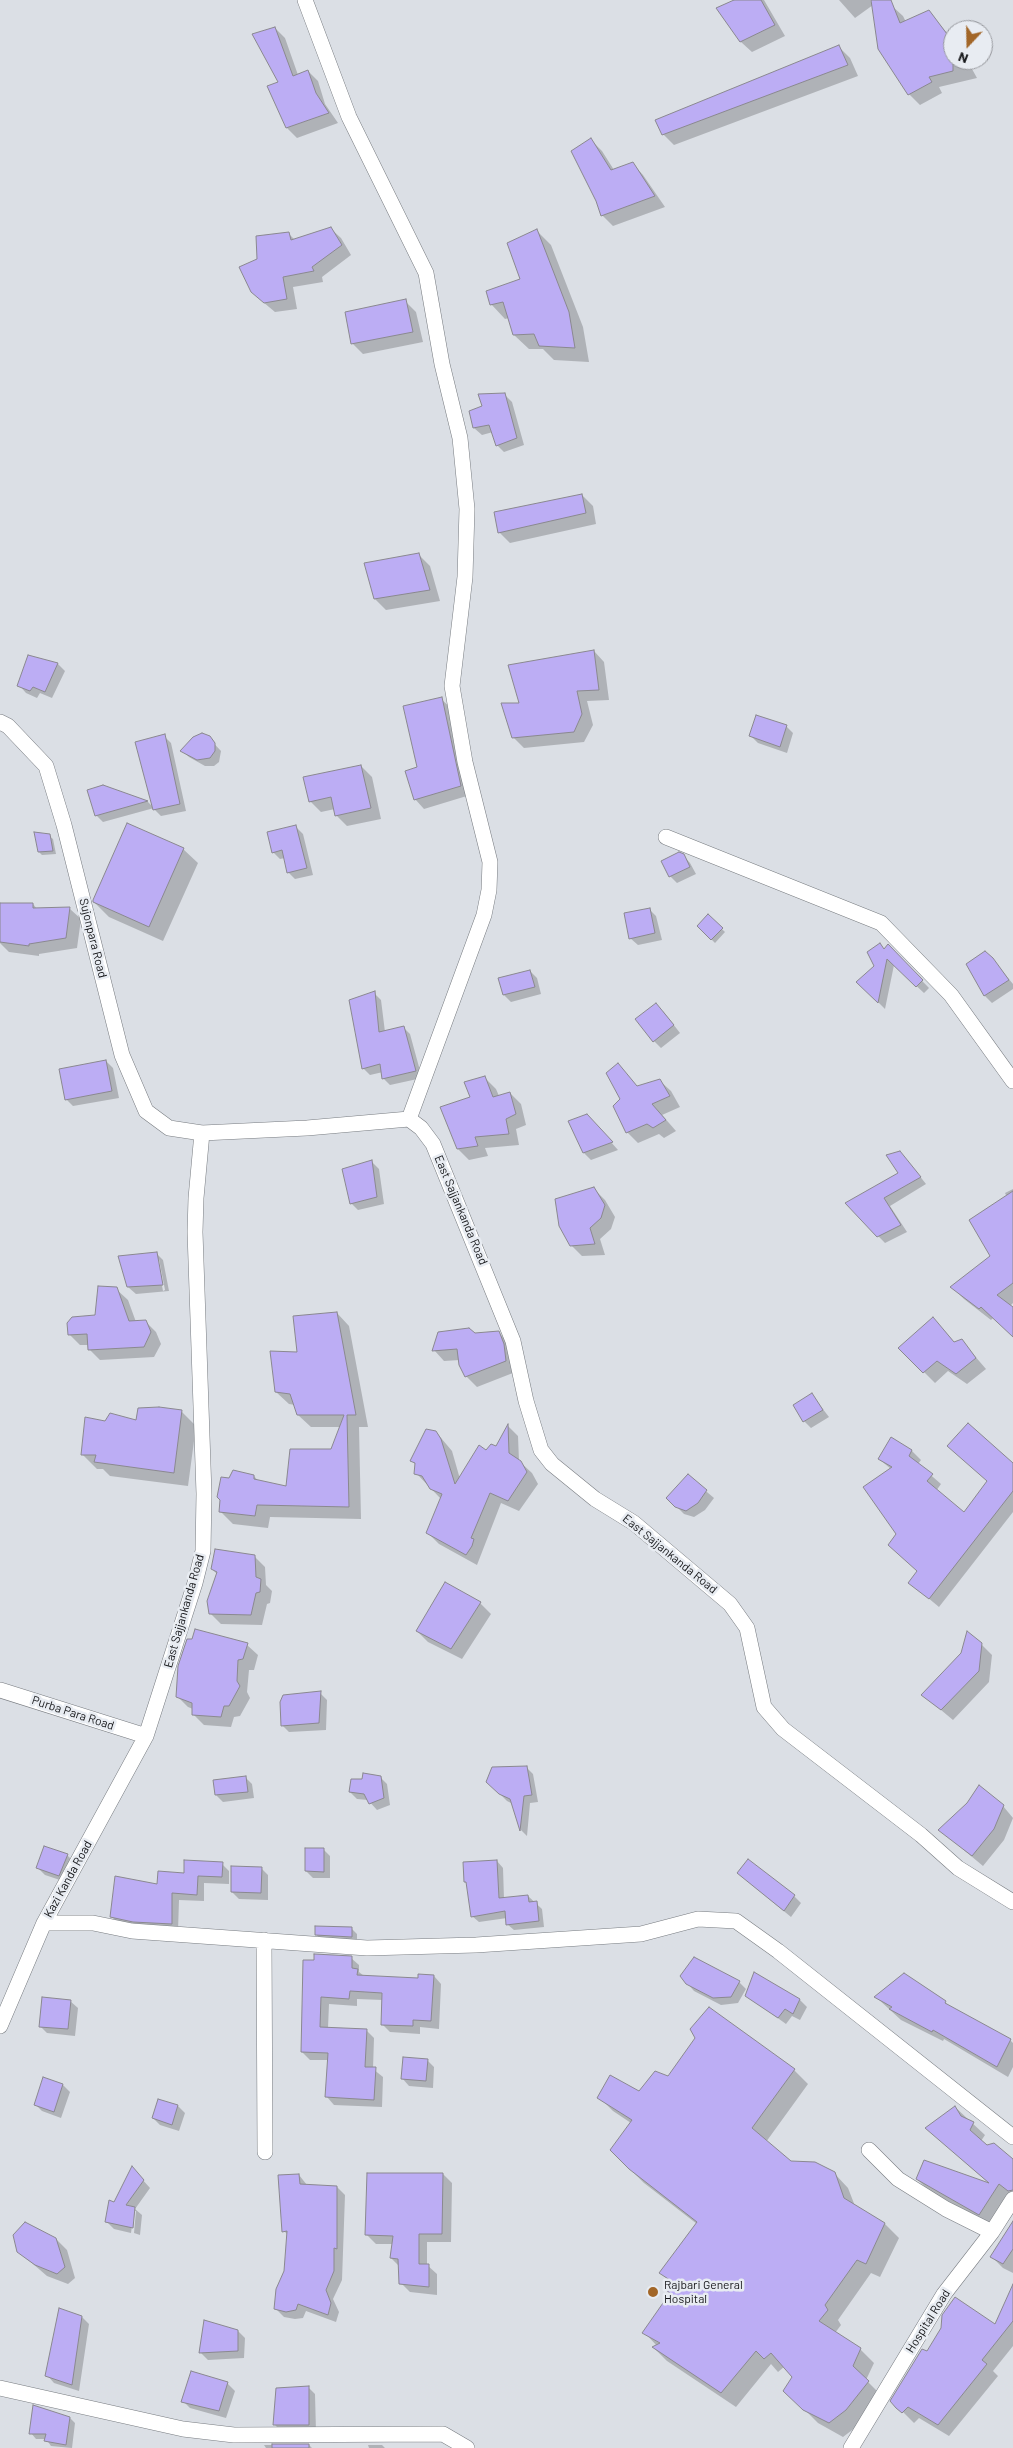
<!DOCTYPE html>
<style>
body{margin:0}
#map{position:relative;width:1013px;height:2448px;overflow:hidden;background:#dbdfe5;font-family:Barlow,sans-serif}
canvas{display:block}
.north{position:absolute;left:943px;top:20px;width:50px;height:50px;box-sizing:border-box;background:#e8ecf2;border:1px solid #94969b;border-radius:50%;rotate:201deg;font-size:14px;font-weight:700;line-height:20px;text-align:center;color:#151619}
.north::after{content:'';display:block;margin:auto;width:18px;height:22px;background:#a26628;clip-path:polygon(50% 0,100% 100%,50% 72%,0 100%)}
</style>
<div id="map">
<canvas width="1013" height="2448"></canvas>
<div class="north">N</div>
</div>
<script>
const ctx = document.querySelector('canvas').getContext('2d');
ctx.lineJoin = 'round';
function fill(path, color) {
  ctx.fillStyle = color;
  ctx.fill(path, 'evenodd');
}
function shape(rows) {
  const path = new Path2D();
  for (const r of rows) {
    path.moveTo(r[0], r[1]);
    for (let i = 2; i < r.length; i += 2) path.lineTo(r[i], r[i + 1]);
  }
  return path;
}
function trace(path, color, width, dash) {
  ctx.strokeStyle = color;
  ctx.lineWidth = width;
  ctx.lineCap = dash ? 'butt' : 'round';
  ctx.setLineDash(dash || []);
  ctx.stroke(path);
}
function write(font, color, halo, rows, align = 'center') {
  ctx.font = font + ' Barlow,sans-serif';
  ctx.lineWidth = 5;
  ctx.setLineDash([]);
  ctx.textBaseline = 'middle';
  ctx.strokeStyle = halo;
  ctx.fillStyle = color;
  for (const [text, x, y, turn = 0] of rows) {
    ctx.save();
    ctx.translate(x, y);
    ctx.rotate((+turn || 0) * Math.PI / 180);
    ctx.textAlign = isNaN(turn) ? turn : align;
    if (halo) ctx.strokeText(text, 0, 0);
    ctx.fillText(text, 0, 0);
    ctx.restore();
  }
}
fill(shape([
 [737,0,764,0,785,36,752,52,741,42],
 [839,0,870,0,873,5,855,18],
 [892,6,903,16,906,22,929,12,953,40,953,60,967,60,977,78,939,87,942,93,920,105,909,94],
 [275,28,285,38,298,75,308,71,318,81,325,104,338,123,297,138,287,128],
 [839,47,850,58,858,76,674,145,663,134],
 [591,140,602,151,614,170,633,164,643,175,665,207,613,226,602,215],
 [330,228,341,238,351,255,322,277,323,282,293,287,297,309,275,312,263,302,258,260,288,233,295,240],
 [537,231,551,245,583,327,589,362,554,360,543,349,529,349,514,335,509,318,505,319,491,304,522,280],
 [405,301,416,312,423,342,363,354,352,343],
 [505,395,512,402,524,445,504,452,497,445,493,432,482,435,474,428,484,407],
 [582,495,593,506,596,524,510,543,499,532],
 [419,555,430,566,440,601,386,610,375,599],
 [594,651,604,662,609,700,587,701,593,725,584,742,524,748,513,737,520,705],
 [29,656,58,664,65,671,52,698,40,693,37,698,26,693,19,685],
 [441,699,451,708,470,795,424,809,415,799,418,768],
 [786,726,793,733,787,753,758,743,751,736],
 [206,735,221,751,219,762,214,766,205,766,189,757,182,751],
 [164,736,171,743,186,811,161,816,154,809],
 [361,766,372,777,381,819,347,826,336,815,335,809,321,812,310,801],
 [103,787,148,802,154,808,103,822,96,815],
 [296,827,303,834,313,875,295,879,288,872,285,858,280,859,273,852],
 [49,836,53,839,56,854,42,855,39,852],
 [183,849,198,863,163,941,109,917,94,902],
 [683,855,690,863,696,874,677,883,670,876],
 [0,904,33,904,37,909,70,909,81,919,77,948,39,954,39,956,9,952,0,943],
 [649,909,656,916,662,940,638,945,630,938],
 [708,916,725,932,715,943,698,926],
 [888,946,929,988,924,993,894,965,885,1009,858,982,876,966],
 [992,959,1013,984,1013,989,992,1003,985,996,968,965],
 [530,971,537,978,541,994,511,1002,504,995],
 [374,993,381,1000,385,1032,403,1027,410,1034,422,1078,390,1085,383,1078,383,1072,370,1075,363,1068],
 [663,1011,680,1033,661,1048,654,1041],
 [106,1061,113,1068,119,1098,73,1106,66,1099],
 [618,1065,638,1087,660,1081,671,1091,680,1107,662,1115,676,1131,664,1138,659,1134,638,1143,627,1132],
 [485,1078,496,1089,499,1096,510,1093,521,1104,526,1125,516,1129,519,1145,485,1148,488,1156,469,1160,458,1149,472,1098],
 [594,1123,618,1150,591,1160,584,1153],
 [907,1160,926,1184,890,1206,907,1232,885,1243,847,1204,899,1173],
 [372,1162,379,1169,384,1204,358,1210,351,1203],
 [594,1189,605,1200,615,1217,611,1229,600,1239,605,1255,582,1256,571,1245],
 [1013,1189,1013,1303,1010,1306,1013,1308,1013,1336,993,1318,991,1320,964,1299,952,1287,992,1256,1007,1197,1005,1193],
 [156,1253,163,1260,169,1291,136,1294,128,1287],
 [157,1259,159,1259,165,1290,163,1291],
 [116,1289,128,1300,136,1322,145,1321,156,1332,161,1344,154,1357,100,1360,89,1349,89,1345,80,1345,69,1334,96,1316],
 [337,1313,349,1326,368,1427,359,1427,361,1519,270,1517,268,1528,233,1524,220,1511,230,1479,254,1476,259,1482,287,1488,331,1450,341,1427,311,1427,298,1415,295,1405,289,1404,276,1392],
 [943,1329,955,1343,961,1340,986,1369,967,1384,948,1371,935,1383,900,1348],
 [498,1332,509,1343,518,1371,477,1387,466,1376,460,1360,444,1361,434,1350,474,1334],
 [812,1395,829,1417,811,1428,804,1421],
 [159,1408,182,1412,196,1426,188,1486,110,1476,103,1469,97,1469,82,1454,106,1422,137,1422],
 [508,1426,518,1436,519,1461,532,1473,538,1484,519,1511,501,1503,477,1565,439,1544,428,1533,441,1499,416,1473,416,1465,412,1461,436,1432,452,1451,460,1479,487,1452,497,1448],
 [892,1439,912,1451,921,1460,918,1464,941,1484,936,1491,964,1514,1005,1457,1013,1463,1013,1512,939,1607,909,1582,918,1571,898,1534,891,1469,879,1459],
 [688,1476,714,1498,705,1510,694,1517,684,1514,668,1498],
 [254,1556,265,1567,266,1585,272,1591,270,1603,267,1604,262,1625,221,1624,210,1613,217,1574,212,1569],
 [446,1584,480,1603,491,1614,462,1659,428,1642,417,1631],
 [981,1644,992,1655,989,1682,953,1720,923,1695],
 [247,1645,258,1655,254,1670,249,1670,247,1692,250,1698,240,1716,234,1717,231,1727,204,1725,193,1714,193,1709,188,1707,177,1696],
 [320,1693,327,1700,326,1730,289,1732,282,1725],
 [526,1767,533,1774,538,1802,530,1803,527,1836,521,1830,513,1804,507,1801,487,1781],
 [245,1777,252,1784,254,1798,223,1802,216,1795],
 [380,1777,387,1784,390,1805,377,1810,368,1800,357,1799,350,1792],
 [1003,1806,1013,1818,1004,1840,983,1866,940,1830],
 [323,1849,330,1856,330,1878,313,1878,306,1871],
 [67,1855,74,1862,66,1882,45,1875,38,1868],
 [497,1861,503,1868,504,1899,528,1896,542,1909,544,1927,514,1930,507,1924,507,1918,479,1922,472,1916,467,1884,465,1882],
 [222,1864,229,1871,229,1884,204,1883,204,1901,179,1900,178,1931,119,1924,112,1917,158,1885,185,1874],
 [261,1868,268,1875,268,1900,239,1899,232,1892],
 [746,1880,794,1896,801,1903,791,1917],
 [351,1928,357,1934,357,1942,321,1940,316,1934],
 [351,1958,359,1965,359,1972,364,1976,419,1979,434,1976,441,1984,439,2029,420,2027,420,2034,390,2032,382,2024,383,2000,357,1999,357,2006,329,2004,328,2028,366,2030,374,2038,373,2069,383,2077,382,2107,334,2105,327,2097,329,2060,310,2060,302,2052,304,1961],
 [755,1974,800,2000,807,2007,800,2020,792,2016,786,2024,747,1996],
 [739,1982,746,1989,738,2003,721,2005,694,1991,687,1983],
 [876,1997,945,2002,951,2008,1010,2040,1013,2043,1013,2067,1008,2077,944,2039,943,2041,901,2020],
 [70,2001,78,2008,75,2036,47,2033,40,2026],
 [709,2009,794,2070,808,2084,766,2142,790,2162,834,2173,848,2188,855,2206,885,2224,899,2238,880,2277,871,2273,838,2320,841,2325,835,2333,860,2349,874,2363,866,2380,882,2396,860,2424,843,2437,818,2423,785,2390,794,2376,785,2366,778,2372,771,2364,736,2407,667,2361,654,2348,657,2346,644,2332,671,2293,673,2284,661,2273,697,2224,644,2183,629,2168,631,2123,613,2111,599,2097,639,2093,668,2077,697,2038],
 [427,2060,434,2067,433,2088,409,2086,402,2078],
 [44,2078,63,2085,70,2092,61,2118,42,2111,35,2104],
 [159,2100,178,2106,185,2113,179,2131,160,2125,153,2118],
 [955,2107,985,2135,981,2141,1013,2161,1013,2196,991,2225,928,2190,917,2179,991,2185,927,2129],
 [132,2168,150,2188,135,2209,142,2215,140,2235,134,2233,136,2211,134,2211,131,2233,114,2229,107,2222],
 [443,2174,452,2183,451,2242,427,2242,427,2265,437,2274,437,2295,410,2292,401,2283,400,2267,391,2258,393,2244,376,2244,367,2235],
 [299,2175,307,2185,337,2187,345,2195,342,2280,333,2299,339,2312,336,2322,306,2311,303,2318,295,2319,284,2317,276,2309,285,2271,288,2235,284,2231],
 [1013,2223,1013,2273,1003,2268,992,2257],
 [56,2239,67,2250,75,2278,68,2284,47,2276,18,2251],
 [1013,2287,1013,2346,993,2371,998,2376,949,2436,919,2418,914,2423,892,2401,927,2353,996,2326],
 [82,2317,89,2324,79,2391,54,2383,47,2375],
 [238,2331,245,2338,244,2358,208,2360,201,2353],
 [191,2373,228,2384,235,2391,226,2418,190,2408,183,2401],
 [308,2387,315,2394,316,2432,282,2432,275,2425],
 [70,2418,75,2423,72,2448,51,2446,46,2439,36,2439,31,2433],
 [264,2445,309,2445,312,2448,266,2448],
 [368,2445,382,2445,385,2448,369,2448]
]), '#0003');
const building = shape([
 [734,0,761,0,775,25,740,42,716,8,734,0],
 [871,0,891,0,900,23,929,10,953,42,953,71,929,77,932,82,908,95,878,49,871,0],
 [275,27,293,76,308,70,316,93,329,113,286,128,267,86,278,82,252,34,275,27],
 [839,45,848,65,662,135,655,120,839,45],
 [591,138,611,170,633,162,655,196,601,216,596,201,571,151,591,138],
 [331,227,342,245,312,267,314,271,283,277,287,299,264,303,251,292,239,267,257,259,256,236,289,232,291,240,331,227],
 [537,229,569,312,575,348,539,346,534,334,513,335,503,302,490,305,486,291,520,279,507,243,537,229],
 [406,299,413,332,351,344,345,312,406,299],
 [505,393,517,438,496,446,489,425,473,428,469,411,482,406,478,394,505,393],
 [582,494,586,513,498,533,494,512,582,494],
 [419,553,430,590,374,599,364,563,419,553],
 [594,650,599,690,577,691,582,714,574,732,512,738,501,703,519,703,508,665,594,650],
 [28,655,58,663,45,692,33,687,30,691,17,686,28,655],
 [442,697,461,786,414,800,405,771,417,767,403,706,442,697],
 [756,715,787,725,780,747,749,736,756,715],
 [202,733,210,736,215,743,215,751,210,758,197,760,180,751,193,737,202,733],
 [165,734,180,804,153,810,135,742,165,734],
 [361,765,371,808,335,816,331,797,309,802,303,777,361,765],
 [103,785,148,801,95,816,87,790,103,785],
 [127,823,184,848,149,927,93,902,93,900,127,823],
 [296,825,307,868,287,873,282,850,272,853,267,832,296,825],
 [34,832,50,834,53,851,38,852,34,832],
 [679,852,684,854,690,867,669,877,661,861,679,852],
 [0,903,33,903,33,908,70,907,66,938,29,944,29,946,0,942,0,903],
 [650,908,655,933,629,939,624,913,650,908],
 [708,914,723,928,711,940,697,926,708,914],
 [880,943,884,949,888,944,923,980,916,987,887,959,878,1003,856,982,874,966,867,952,880,943],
 [985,951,993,958,1009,980,984,996,966,964,985,951],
 [530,970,535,987,503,995,498,978,530,970],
 [375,991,379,1032,404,1026,416,1071,382,1079,380,1064,362,1069,349,1000,375,991],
 [656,1003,674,1025,653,1042,635,1019,656,1003],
 [106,1060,112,1091,65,1100,59,1069,106,1060],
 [618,1063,637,1086,660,1079,670,1096,652,1104,666,1120,653,1128,647,1124,626,1133,613,1106,620,1099,606,1073,618,1063],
 [485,1076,493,1097,510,1092,516,1114,506,1119,509,1134,475,1137,478,1146,457,1149,440,1107,470,1097,464,1082,485,1076],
 [587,1114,613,1142,583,1153,568,1121,587,1114],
 [900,1151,921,1177,884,1198,901,1225,877,1237,845,1203,898,1173,886,1155,900,1151],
 [372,1160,377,1197,350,1204,342,1169,372,1160],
 [594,1187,605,1205,601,1218,590,1228,595,1244,570,1246,559,1226,555,1199,594,1187],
 [1013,1191,1013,1283,997,1295,1013,1307,1013,1337,981,1307,979,1309,950,1287,990,1256,969,1220,1013,1191],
 [157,1252,163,1285,127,1287,118,1256,157,1252],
 [98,1286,117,1287,129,1321,146,1320,151,1332,144,1347,88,1350,87,1334,68,1335,67,1323,72,1317,95,1315,98,1286],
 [337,1312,356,1415,347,1415,349,1507,257,1505,255,1516,219,1512,220,1500,217,1497,221,1477,229,1478,233,1470,254,1475,254,1479,286,1486,290,1449,331,1449,344,1415,297,1415,290,1394,275,1392,270,1351,297,1352,293,1316,337,1312],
 [933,1317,954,1342,962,1339,976,1358,956,1374,937,1361,923,1373,898,1348,933,1317],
 [469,1328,475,1333,499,1331,504,1344,506,1361,465,1377,459,1365,457,1349,432,1351,438,1332,469,1328],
 [812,1393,823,1410,803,1422,793,1405,812,1393],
 [159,1407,182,1410,174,1473,94,1462,96,1455,81,1455,85,1417,105,1421,110,1413,136,1420,138,1408,159,1407],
 [968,1423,1013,1463,1013,1491,929,1599,908,1583,917,1571,888,1545,896,1534,863,1487,892,1467,878,1459,891,1437,912,1450,909,1456,933,1474,927,1481,964,1512,987,1481,947,1446,968,1423],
 [508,1424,509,1453,521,1461,527,1472,508,1501,490,1493,471,1538,474,1539,472,1546,466,1555,426,1533,442,1494,430,1489,422,1476,414,1474,415,1463,410,1461,426,1429,436,1431,441,1439,455,1484,479,1445,486,1450,491,1444,496,1446,508,1424],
 [688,1474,707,1490,698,1503,686,1511,675,1507,666,1498,688,1474],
 [215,1549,255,1555,256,1577,261,1579,260,1592,256,1593,251,1615,209,1614,207,1601,217,1572,211,1569,215,1549],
 [445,1582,481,1602,451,1649,416,1631,445,1582],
 [195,1629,248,1643,243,1659,238,1660,237,1681,240,1686,229,1706,224,1706,221,1717,192,1715,192,1703,176,1697,178,1666,187,1639,192,1639,195,1629],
 [967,1631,982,1643,979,1671,941,1710,921,1695,961,1653,967,1631],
 [321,1691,319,1723,281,1726,280,1702,283,1695,321,1691],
 [527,1766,532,1795,524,1796,520,1831,510,1799,499,1794,486,1782,492,1767,527,1766],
 [363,1773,381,1776,384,1798,369,1804,364,1794,349,1792,351,1779,362,1779,363,1773],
 [246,1776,248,1792,215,1795,213,1780,246,1776],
 [979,1785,1004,1805,994,1829,972,1856,938,1830,967,1803,979,1785],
 [44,1846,68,1854,59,1876,36,1868,44,1846],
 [305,1848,324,1848,324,1872,305,1871,305,1848],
 [748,1859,795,1895,784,1911,737,1873,748,1859],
 [184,1860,223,1862,222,1877,198,1876,197,1895,172,1893,172,1924,133,1922,110,1917,115,1876,157,1884,158,1871,184,1873,184,1860],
 [497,1860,499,1898,528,1895,529,1902,537,1901,539,1921,506,1925,505,1911,471,1917,466,1882,464,1882,463,1862,497,1860],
 [231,1866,262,1867,261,1893,231,1892,231,1866],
 [315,1926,352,1927,352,1937,315,1935,315,1926],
 [314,1954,352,1956,352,1968,358,1969,357,1975,418,1978,418,1974,434,1975,431,2021,413,2020,413,2026,381,2025,382,1993,350,1991,349,1999,321,1997,320,2027,367,2029,365,2067,376,2067,374,2100,325,2097,328,2053,301,2052,303,1960,314,1960,314,1954],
 [694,1957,740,1981,731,1997,713,1998,686,1984,680,1976,694,1957],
 [754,1972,800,1999,793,2014,785,2009,778,2018,745,1996,754,1972],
 [904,1973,946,2001,945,2003,1011,2039,997,2067,933,2030,932,2032,889,2009,892,2007,874,1997,904,1973],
 [42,1997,71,2000,68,2029,39,2027,42,1997],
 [709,2007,795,2069,752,2128,791,2161,815,2162,835,2172,844,2198,885,2223,866,2264,857,2260,825,2305,828,2310,819,2321,861,2348,853,2366,869,2381,846,2410,829,2423,803,2410,783,2391,792,2377,771,2353,764,2359,756,2351,721,2393,652,2347,660,2343,642,2333,670,2293,666,2290,673,2282,659,2273,697,2222,629,2169,610,2150,632,2120,597,2098,610,2075,639,2091,655,2071,668,2076,695,2038,690,2029,709,2007],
 [403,2057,428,2059,426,2081,401,2079,403,2057],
 [43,2077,63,2084,54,2112,34,2105,43,2077],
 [158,2099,178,2105,172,2125,152,2118,158,2099],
 [955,2106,961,2116,974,2122,970,2130,987,2145,994,2143,1013,2159,1013,2190,1008,2191,999,2184,979,2215,916,2179,924,2160,989,2183,925,2128,955,2106],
 [132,2166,144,2180,126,2205,135,2207,133,2228,105,2222,109,2200,114,2202,132,2166],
 [367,2173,443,2173,442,2234,419,2234,419,2264,429,2264,429,2287,399,2284,398,2259,390,2258,393,2236,365,2235,367,2173],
 [299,2174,300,2184,337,2186,337,2249,334,2248,334,2271,326,2290,331,2303,328,2315,298,2304,296,2310,286,2312,274,2309,276,2289,284,2271,287,2231,282,2232,278,2175,299,2174],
 [1013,2221,1013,2249,1003,2264,990,2257,1013,2221],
 [25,2222,56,2238,65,2267,57,2274,35,2265,17,2252,13,2235,25,2222],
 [1013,2284,1013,2321,982,2360,987,2364,938,2425,908,2407,902,2413,896,2408,890,2401,922,2349,927,2351,941,2328,942,2315,955,2297,995,2324,1013,2284],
 [59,2308,82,2316,72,2385,45,2376,59,2308],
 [204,2320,238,2330,238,2351,199,2353,204,2320],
 [191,2371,228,2382,219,2411,181,2402,191,2371],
 [309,2386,309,2425,273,2425,276,2388,309,2386],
 [33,2405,70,2417,66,2445,44,2441,46,2434,29,2434,33,2405],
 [272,2444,309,2444,309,2448,272,2448,272,2444]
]);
fill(building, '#bcadf4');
trace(building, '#8a888f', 1);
const minor = shape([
 [305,0,349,117,426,273,442,364,460,438,467,509,465,577,452,686,465,762,490,862,489,890,484,915,409,1119],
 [0,722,8,726,46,766,64,825,122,1055,146,1111,169,1128,202,1133,307,1128,409,1119,421,1128,433,1144,513,1341,526,1401,541,1450,552,1464,595,1499,634,1523,730,1604,747,1628,764,1707,783,1729,921,1835,958,1868,1013,1902],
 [666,837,881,923,951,995,1013,1081],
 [0,1690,146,1736],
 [44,1923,93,1923,132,1931,367,1948,476,1945,641,1934,698,1919,736,1921,778,1951,1013,2137],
 [264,1940,265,2152],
 [0,2026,44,1923,146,1736,195,1583,203,1551,204,1494,195,1232,196,1198,202,1133],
 [869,2150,898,2179,946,2209,992,2232],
 [0,2388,183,2429,234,2435,443,2434,467,2448],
 [851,2448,944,2294,992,2232,1013,2199]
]);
trace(minor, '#787c81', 16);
trace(minor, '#fff', 15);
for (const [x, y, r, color] of [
 [653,2292,6,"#a26628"]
]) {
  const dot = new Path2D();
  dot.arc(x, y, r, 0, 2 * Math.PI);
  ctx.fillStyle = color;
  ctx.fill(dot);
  trace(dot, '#e8ecf2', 2);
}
write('12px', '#151619', '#e8ecf2', [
 ["Sujonpara Road",93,938,76],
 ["East Sajjankanda Road",461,1210,67],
 ["East Sajjankanda Road",670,1554,39],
 ["East Sajjankanda Road",184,1611,-74],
 ["Purba Para Road",73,1713,18],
 ["Kazi Kanda Road",68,1879,-61],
 ["Hospital Road",928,2321,-58]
]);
write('12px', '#151619', '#e8ecf2', [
 ["Rajbari General",664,2285],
 ["Hospital",664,2299]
], 'left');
</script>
